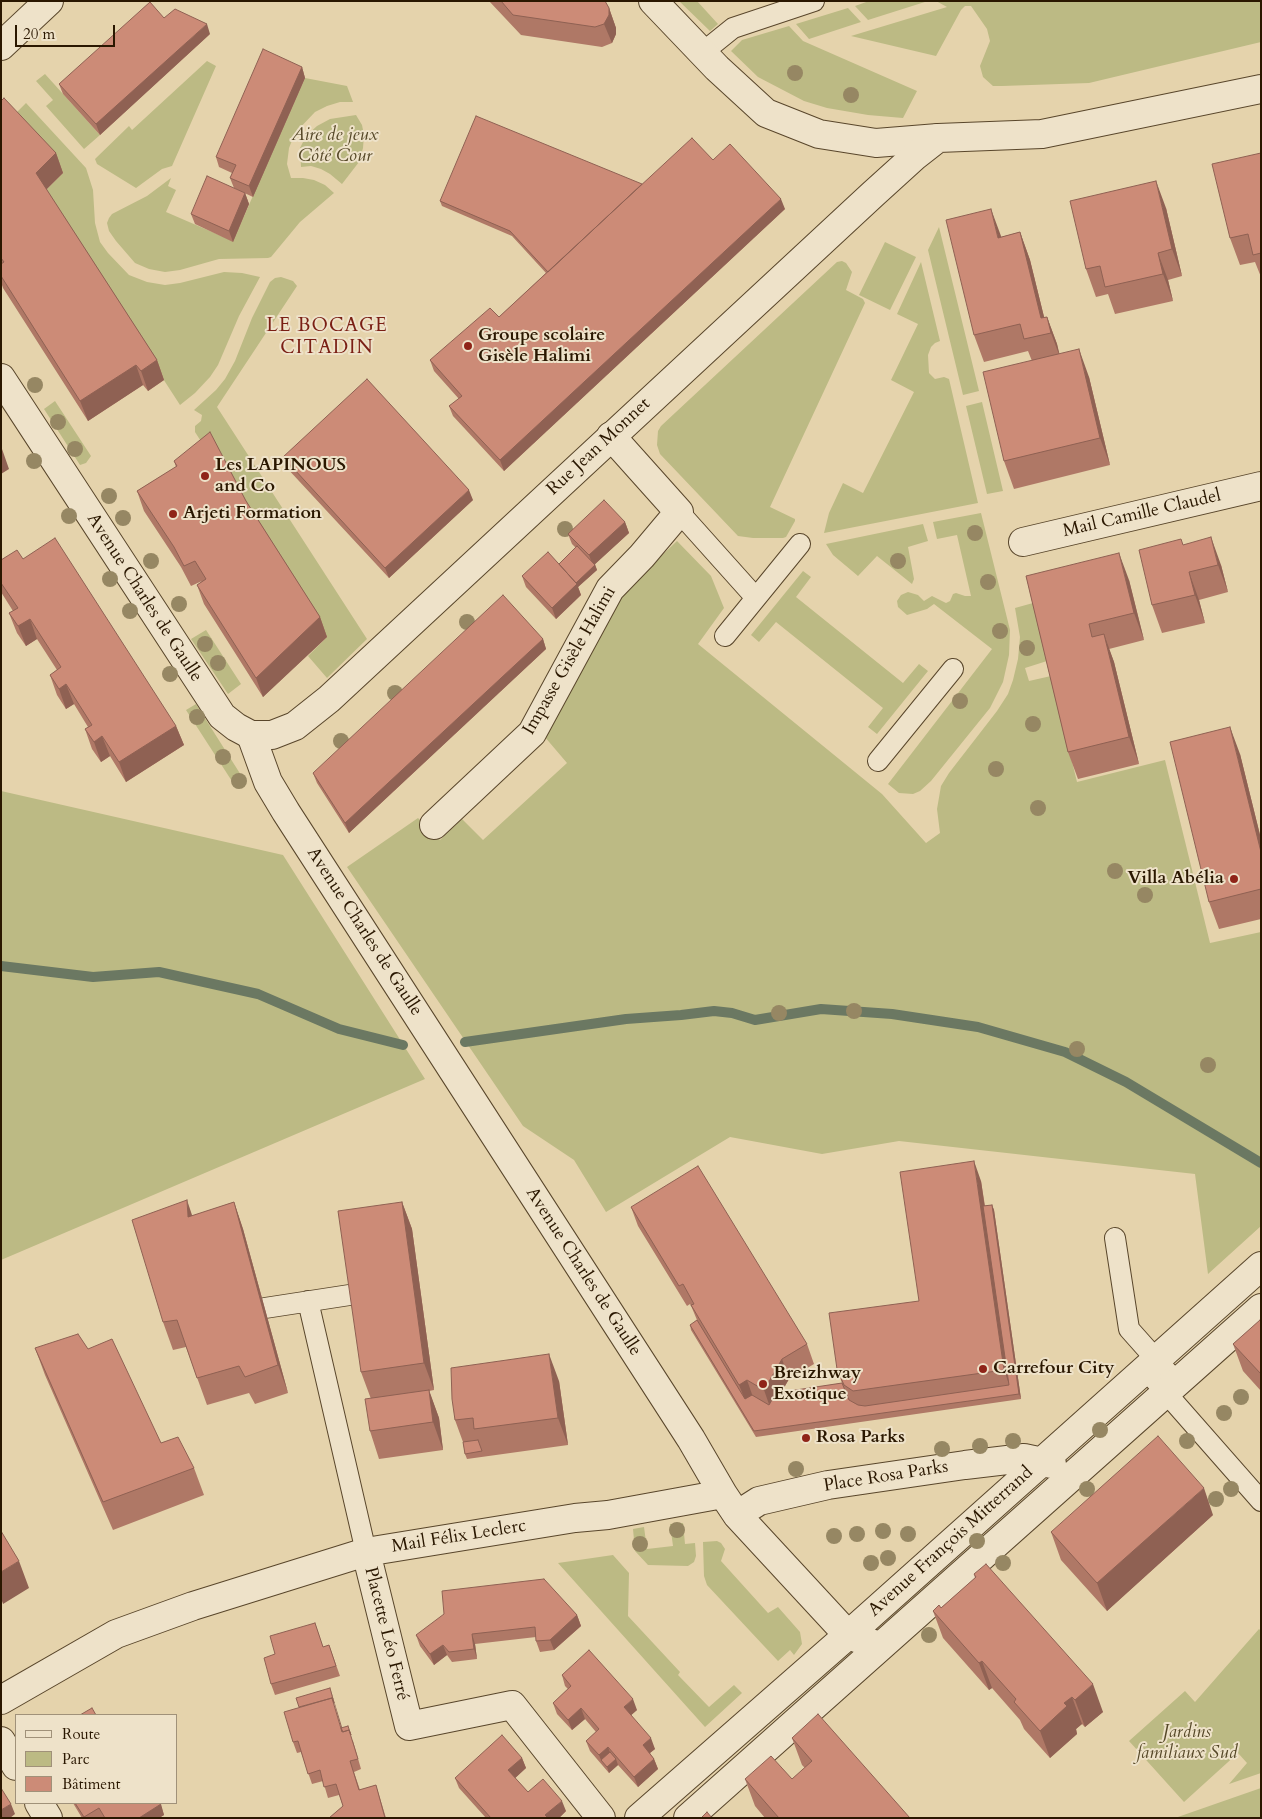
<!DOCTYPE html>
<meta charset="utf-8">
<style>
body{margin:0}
#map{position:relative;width:1262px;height:1819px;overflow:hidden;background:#e5d3ac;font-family:Cardo,serif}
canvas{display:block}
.frame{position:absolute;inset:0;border:2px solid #2a1700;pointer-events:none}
.legend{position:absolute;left:15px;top:1714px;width:162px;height:90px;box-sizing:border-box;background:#eee2c9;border:1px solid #a09179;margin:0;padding:6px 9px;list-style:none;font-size:15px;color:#2a1700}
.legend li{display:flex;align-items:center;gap:10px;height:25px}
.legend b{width:25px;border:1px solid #a09179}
.scale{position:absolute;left:15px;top:25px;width:100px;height:22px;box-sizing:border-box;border:2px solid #2a1700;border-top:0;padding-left:6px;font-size:15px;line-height:18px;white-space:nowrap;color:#2a1700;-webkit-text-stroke:4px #eee2c9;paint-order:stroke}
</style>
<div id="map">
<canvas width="1262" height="1819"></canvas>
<div class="frame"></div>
<ul class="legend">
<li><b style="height:6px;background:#eee2c9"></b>Route</li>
<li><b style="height:14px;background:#bcba84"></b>Parc</li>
<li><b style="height:14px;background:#cc8b77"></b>Bâtiment</li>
</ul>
<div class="scale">20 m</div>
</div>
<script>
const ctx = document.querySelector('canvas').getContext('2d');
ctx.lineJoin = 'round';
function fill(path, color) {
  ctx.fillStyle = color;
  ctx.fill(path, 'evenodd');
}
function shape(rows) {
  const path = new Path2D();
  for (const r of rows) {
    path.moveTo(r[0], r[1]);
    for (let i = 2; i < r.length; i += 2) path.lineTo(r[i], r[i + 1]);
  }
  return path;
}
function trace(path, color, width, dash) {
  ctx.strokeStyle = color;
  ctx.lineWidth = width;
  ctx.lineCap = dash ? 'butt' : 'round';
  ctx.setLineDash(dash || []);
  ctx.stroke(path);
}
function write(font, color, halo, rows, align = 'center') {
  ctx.font = font + ' Cardo,serif';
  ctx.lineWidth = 4;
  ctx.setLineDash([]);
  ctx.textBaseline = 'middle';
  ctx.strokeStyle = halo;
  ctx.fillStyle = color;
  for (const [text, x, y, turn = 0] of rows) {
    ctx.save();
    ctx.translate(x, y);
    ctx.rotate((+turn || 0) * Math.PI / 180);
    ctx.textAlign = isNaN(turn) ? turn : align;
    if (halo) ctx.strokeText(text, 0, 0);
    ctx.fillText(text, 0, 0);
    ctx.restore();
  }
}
fill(shape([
 [679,1,697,1,718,24,710,31],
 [869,1,928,1,868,20,855,6],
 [936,1,1261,1,1261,42,1089,83,1002,86,993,86,983,77,980,66,990,41,987,29,971,6,965,6,961,10,936,56,851,36,947,7],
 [848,8,861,22,809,39,796,24],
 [789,26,803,41,917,91,903,118,868,115,827,108,804,101,758,77,731,51,742,40],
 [207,61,216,66,172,166,162,169,136,188,97,164,95,159,129,126,132,130],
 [45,74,100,135,84,149,46,106,53,100,36,81],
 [305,78,347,86,353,102,340,102,327,106,315,112,295,133,289,148,287,164,291,178,303,178,314,180,325,185,334,193,300,222,271,257,268,258,219,259,180,270,165,272,149,269,135,263,116,241,109,231,107,223,109,218,112,214,147,196,171,178,168,186,176,190,166,212,233,241],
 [26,103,86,168,93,190,95,223,100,242,108,253,129,275,147,282,165,285,180,283,224,272,242,273,260,277,239,316,218,365,210,377,195,393,180,405,43,193,63,173,11,118],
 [356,115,362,125,364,135,363,148,359,162,342,184,330,174,321,169,311,166,301,167,300,148,306,136,317,126,330,119],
 [939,227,979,391,963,395,928,250],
 [885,242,916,257,890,310,859,295],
 [842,261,846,263,852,272,846,290,863,299,865,303,770,507,795,519,795,521,786,537,783,538,753,538,738,536,660,454,657,445,658,431,661,426,837,262],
 [921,262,940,341,935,343,931,347,928,355,929,373,935,379,944,377,949,379,978,503,824,533,829,513,843,483,863,493,914,392,891,380,918,324,897,314],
 [281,277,293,281,297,286,217,407,367,639,327,678,308,656,327,637,195,432,195,426,201,421,202,415,194,410,216,390,225,379,235,361,252,318,270,282,275,278],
 [55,401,91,456,86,463,80,465,44,409],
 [982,402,1003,491,987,494,966,406],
 [981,513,1010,630,1009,655,1003,682,990,708,931,781,920,791,913,794,899,793,888,784,992,649,934,604,927,609,907,615,898,607,897,601,901,595,908,592,918,595,924,601,932,596,946,603,950,601,953,594,956,593,965,596,971,596,957,535,937,539,933,522],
 [923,524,928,541,908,547,914,579,912,584,877,556,858,576,833,555,826,544],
 [677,541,711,576,724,608,698,644,882,794,926,843,940,833,937,809,941,786,949,773,997,711,1008,694,1013,680,1018,659,1020,637,1015,608,1033,603,1047,661,1025,668,1029,681,1051,676,1077,782,1165,760,1210,943,1261,932,1261,1226,1208,1274,1195,1174,899,1141,822,1154,730,1137,606,1212,574,1160,523,1126,347,867,418,818,440,840,462,819,483,840,567,763,544,736,620,595],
 [803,571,811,577,796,597,903,683,919,664,928,671,877,734,868,727,883,708,776,622,759,642,751,635],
 [206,630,241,684,228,694,191,639],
 [196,704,246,783,237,789,186,710],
 [1,791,283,855,425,1079,1,1260],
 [683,1523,685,1544,695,1543,696,1556,694,1562,688,1566,648,1565,635,1551,633,1529,644,1527,647,1549,673,1546,670,1524],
 [717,1541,721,1543,725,1549,721,1561,768,1613,778,1607,800,1632,802,1644,794,1655,790,1650,778,1661,707,1585,704,1576,703,1542],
 [613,1555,629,1573,628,1616,680,1672,678,1675,709,1707,734,1685,742,1693,705,1727,558,1563],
 [1259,1629,1261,1631,1261,1773,1229,1784,1247,1763,1238,1753,1184,1802,1129,1741,1185,1691,1195,1702],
 [1261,1788,1261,1818,1175,1818,1238,1796]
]), '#bcba84');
trace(shape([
 [1,966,93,977,159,972,258,994,339,1029,403,1045],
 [465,1042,626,1019,681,1015,714,1011,732,1013,755,1020,821,1009,892,1014,978,1027,1065,1052,1126,1082,1261,1163]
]), '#6b7862', 10);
const service = shape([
 [702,53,733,28,814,1],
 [679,512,756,598],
 [725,636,800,544],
 [878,761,953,669],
 [1115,1238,1129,1329,1177,1383],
 [308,1301,366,1552],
 [265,1308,356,1294],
 [1145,1369,1261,1501]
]);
const minor = shape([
 [653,1,717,68,766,113,819,134,876,143,938,138],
 [1023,542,1261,486],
 [251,735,268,782,286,812,691,1439,723,1494],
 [434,825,532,733,610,589,642,556,679,512,611,436],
 [737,1515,759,1501,828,1485,965,1465,1024,1458,1052,1464],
 [366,1552,409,1726,512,1705,601,1818],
 [1,1700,116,1634,193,1606,366,1552,575,1518,608,1515,723,1494,737,1515,848,1635,879,1646],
 [1,1741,16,1766],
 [39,1803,48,1818],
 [639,1818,848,1635,1261,1266],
 [688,1818,1261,1308]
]);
const tertiary = shape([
 [1,46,49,1],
 [1,378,222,716,236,727,251,735,272,735,295,726,329,699,872,195,915,156,938,138,1042,134,1261,89]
]);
trace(service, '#59462b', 22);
trace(minor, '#59462b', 30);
trace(tertiary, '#59462b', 30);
trace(service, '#eee2c9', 20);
trace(minor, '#eee2c9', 28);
trace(tertiary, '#eee2c9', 28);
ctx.fillStyle = '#968763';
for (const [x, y] of [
 [795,73],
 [851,95],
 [35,385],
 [58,422],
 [75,449],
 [34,461],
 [109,496],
 [69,516],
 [123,518],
 [565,529],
 [975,533],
 [151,561],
 [898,561],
 [110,579],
 [988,582],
 [179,604],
 [130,611],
 [467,622],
 [1000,631],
 [205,644],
 [1027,648],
 [218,663],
 [170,674],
 [395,693],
 [960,701],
 [197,717],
 [1033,724],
 [341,741],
 [223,757],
 [996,769],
 [239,781],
 [1038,808],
 [1115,871],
 [1145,895],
 [854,1011],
 [779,1013],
 [1077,1049],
 [1208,1065],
 [1241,1397],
 [1224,1413],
 [1100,1430],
 [1013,1441],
 [1187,1441],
 [980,1446],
 [942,1449],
 [796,1469],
 [1087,1489],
 [1231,1489],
 [1216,1499],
 [677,1530],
 [883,1531],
 [857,1534],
 [908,1534],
 [834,1536],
 [977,1541],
 [640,1544],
 [888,1558],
 [871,1563],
 [1003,1563],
 [929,1635]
]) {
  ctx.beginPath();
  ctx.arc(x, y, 8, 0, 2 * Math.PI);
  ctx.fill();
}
fill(shape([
 [489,1,605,1,609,8,616,28,616,34,612,43,602,47,521,35],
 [210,34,100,135,63,94,59,84],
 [302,67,305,78,253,197,234,188,230,178,232,173,219,167,216,157],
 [1,101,56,153,63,173,46,189,157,360,164,380,148,391,143,385,88,421,3,288,1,282],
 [1261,153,1261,277,1255,262,1240,265,1230,238],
 [713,160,785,209,504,471,453,416,449,406,459,399,434,371,430,360,499,317,546,273,512,236,442,206,440,201,642,184],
 [245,193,249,204,233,242,195,224,191,214],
 [1166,208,1182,276,1168,280,1173,301,1115,314,1108,294,1096,297,1086,269],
 [1020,232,1030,260,1044,317,1047,317,1057,344,1059,354,1089,377,1110,465,1014,489,1004,461,1032,361,1028,351,984,362,974,335,1001,237],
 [283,457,473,500,389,578,286,467],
 [174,461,246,501,320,617,327,637,263,697,204,604,197,585,202,581,191,586,181,567,144,511,137,491,176,467],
 [625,522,629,533,595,564,597,570,578,587,581,595,556,619,526,587,522,576,559,564,576,548,572,544,568,534],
 [1183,545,1221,565,1228,592,1199,600,1205,623,1162,633,1152,605],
 [23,559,176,726,184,745,126,782,110,756,101,762,92,749,85,729,88,727,74,704,66,709,57,695,50,675,57,670,37,639,26,646,17,633,9,613,13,611,1,592,1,560],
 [1026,576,1129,580,1144,640,1109,649,1114,662,1139,764,1078,779,1068,752],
 [543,639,546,649,349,833,317,783,313,773],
 [1240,754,1261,839,1261,919,1219,929,1209,902],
 [981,1181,985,1206,992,1205,994,1210,1021,1399,756,1437,691,1330,690,1325,697,1320,692,1308,690,1304,687,1306,638,1226,631,1207,807,1344,814,1364,789,1379,781,1393,842,1383,837,1369,919,1301],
 [234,1202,243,1229,288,1393,255,1404,249,1393,207,1405,186,1347,173,1350,163,1322,192,1216],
 [402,1202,412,1229,434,1390,429,1391,439,1418,443,1450,379,1459,370,1431,371,1399,361,1372],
 [1261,1320,1261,1391,1243,1371,1233,1344],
 [35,1348,88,1349,161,1443,194,1468,204,1495,113,1530,45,1375],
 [559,1381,568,1445,467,1459,465,1454,463,1442,455,1420],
 [1213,1515,1107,1611,1061,1560,1051,1532],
 [974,1574,1103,1712,1085,1727,1082,1724,1076,1729,1077,1734,1050,1758,1024,1729,1020,1720,992,1688,989,1690,943,1638,933,1611,941,1608,975,1578],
 [577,1615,581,1626,554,1650,540,1652,536,1641,536,1637,475,1644,477,1659,452,1662,447,1655,434,1665,420,1646,416,1635],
 [315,1623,323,1647,329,1645,340,1676,275,1695,271,1684,275,1654],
 [562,1675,637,1710,631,1715,655,1749,650,1753,654,1759,658,1769,638,1787,618,1765,609,1773,590,1751,586,1741,596,1732,585,1719,572,1730,557,1714,553,1703,568,1689,565,1686],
 [342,1728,353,1741,361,1769,354,1772,360,1790,376,1785,386,1818,329,1818,343,1806,339,1795,328,1798,323,1781,312,1784,301,1752,297,1753,293,1742],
 [792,1738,910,1818,765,1818,755,1806,745,1779,792,1779,805,1768,802,1765],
 [522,1758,526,1768,515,1778,528,1792,566,1811,559,1818,486,1818,459,1788,455,1778],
 [73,1803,160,1803,164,1815,159,1818,82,1818]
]), '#af7866');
fill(shape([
 [609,8,616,28,616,34,612,43,604,24],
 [207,24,210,34,100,135,96,124],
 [302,67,305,78,253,197,249,186],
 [56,153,63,173,43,193,36,173],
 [1156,181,1166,208,1182,276,1172,249],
 [245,193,249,204,233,242,229,231],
 [781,199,785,209,504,471,500,460],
 [991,209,1001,236,1008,265,998,238],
 [1020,232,1030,260,1048,333,1041,318],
 [1158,253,1168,280,1173,301,1163,274],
 [1047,317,1057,344,1061,360,1051,333],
 [1079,349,1089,377,1110,465,1100,438],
 [157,360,164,380,148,391,141,371],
 [136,365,143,385,88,421,80,401],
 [1,449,2,449,9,469,1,474],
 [469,490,473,500,389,578,385,568],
 [625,522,629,533,593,566,589,555],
 [1211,537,1221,565,1228,592,1218,565],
 [1119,553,1129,580,1144,640,1134,613],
 [595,565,597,570,578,587,581,595,556,619,552,608,574,584],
 [1189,572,1199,600,1205,623,1195,595],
 [320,617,327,637,263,697,256,678],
 [30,619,37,639,26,646,18,626],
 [1104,634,1114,662,1139,764,1129,737],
 [543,639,546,649,349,833,345,823],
 [66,684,74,704,66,709,59,689],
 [176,726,184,745,126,782,119,762],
 [1230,727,1240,754,1261,839,1261,852],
 [102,736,110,756,101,762,94,742],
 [974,1161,981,1181,1011,1390,1004,1370],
 [187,1200,196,1227,188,1217],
 [234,1202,243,1229,288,1393,278,1365],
 [402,1202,412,1229,434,1390,424,1363],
 [992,1205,994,1210,1021,1399,1019,1394],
 [549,1354,559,1381,568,1445,558,1418],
 [782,1359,789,1379,771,1410,764,1390],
 [747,1380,754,1400,747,1405,739,1385],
 [429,1390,439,1418,443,1450,433,1422],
 [1204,1488,1213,1515,1107,1611,1097,1583],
 [19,1561,29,1588,3,1604,1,1598,1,1572],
 [577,1615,581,1626,554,1650,550,1640],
 [472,1634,475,1644,477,1659,474,1649],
 [443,1645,447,1655,434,1665,430,1654],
 [982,1661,992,1688,989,1690,979,1663],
 [1093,1684,1103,1712,1085,1727,1075,1700],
 [330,1688,332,1694,345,1737,344,1738],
 [1072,1697,1082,1724,1076,1729,1077,1734,1050,1758,1040,1731,1064,1703],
 [633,1699,637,1710,628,1718,624,1707],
 [581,1708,585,1719,572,1730,568,1720],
 [651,1738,655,1749,646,1756,643,1745],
 [608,1747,612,1758,601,1760,599,1755],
 [522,1758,526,1768,512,1781,508,1770],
 [616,1759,618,1765,609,1773,607,1767],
 [654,1759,658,1769,638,1787,634,1777],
 [562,1801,566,1811,559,1818,546,1818,545,1815],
 [11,1804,15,1814,10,1818,1,1818,1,1810],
 [161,1804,164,1815,159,1818,139,1818]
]), '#8f6153');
const building = shape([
 [501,1,605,1,609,8,609,15,604,24,595,27,513,15,501,1],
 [150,2,164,18,175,9,207,24,96,124,59,84,150,2],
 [263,49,302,67,249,186,230,178,236,165,216,157,263,49],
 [4,98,56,153,36,173,157,360,141,371,136,365,80,401,1,276,1,264,4,262,1,258,1,101,4,98],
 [476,116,642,184,548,272,510,231,440,201,476,116],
 [692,138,713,160,730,144,781,199,500,460,449,406,462,396,430,360,490,308,499,317,692,138],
 [1261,153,1261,253,1253,255,1248,234,1230,238,1212,164,1261,153],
 [207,176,245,193,229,231,191,214,207,176],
 [1156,181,1172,249,1158,253,1163,274,1105,287,1100,266,1086,269,1070,201,1156,181],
 [991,209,998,238,1020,232,1041,318,1047,317,1051,333,1024,339,1020,324,974,335,946,220,991,209],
 [1079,349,1100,438,1004,461,983,372,1079,349],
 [367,379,469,490,385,568,283,457,367,379],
 [210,432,246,501,320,617,256,678,197,585,206,579,195,561,184,566,174,547,137,491,177,466,174,461,210,432],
 [604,500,625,522,589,555,568,534,604,500],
 [1211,537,1218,565,1189,572,1195,595,1152,605,1139,550,1181,539,1183,545,1211,537],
 [55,538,176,726,119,762,102,736,94,742,85,729,92,725,66,684,59,689,50,675,61,667,30,619,18,626,9,613,18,608,1,583,1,560,17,550,23,559,55,538],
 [577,546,595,565,576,583,559,564,577,546],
 [548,552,577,584,552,608,522,576,548,552],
 [1119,553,1134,613,1089,624,1092,637,1104,634,1129,737,1068,752,1026,576,1119,553],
 [503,595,543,639,345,823,313,773,503,595],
 [1230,727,1261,852,1261,889,1209,902,1170,742,1230,727],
 [974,1161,1004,1370,853,1391,844,1385,837,1369,829,1313,919,1301,900,1172,974,1161],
 [698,1166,807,1344,782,1359,764,1390,747,1380,739,1385,691,1305,694,1304,683,1284,679,1286,631,1207,698,1166],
 [187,1200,188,1217,234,1202,278,1365,245,1377,239,1366,197,1378,177,1320,163,1322,132,1220,187,1200],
 [402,1202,424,1363,361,1372,338,1211,402,1202],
 [992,1205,1019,1394,754,1431,690,1325,697,1320,745,1399,752,1395,769,1405,776,1393,842,1383,849,1400,858,1405,865,1406,1009,1385,983,1206,992,1205],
 [1260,1320,1261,1320,1261,1374,1233,1344,1260,1320],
 [78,1334,88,1349,112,1339,161,1443,178,1437,194,1468,103,1502,35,1348,78,1334],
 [549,1354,558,1418,474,1429,473,1418,455,1420,452,1399,451,1368,549,1354],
 [429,1390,433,1422,370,1431,365,1399,429,1390],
 [1158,1436,1204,1488,1097,1583,1051,1532,1158,1436],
 [478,1440,482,1451,465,1454,463,1442,478,1440],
 [1,1531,19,1561,1,1572,1,1531],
 [986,1564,1093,1684,1075,1700,1072,1697,1064,1703,1067,1706,1040,1731,1014,1702,1016,1699,982,1661,979,1663,933,1611,939,1605,941,1608,976,1577,974,1574,986,1564],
 [544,1579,577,1615,550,1640,536,1641,535,1627,472,1634,474,1649,449,1652,443,1645,430,1654,416,1635,444,1614,442,1591,544,1579],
 [315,1623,323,1647,329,1645,336,1666,271,1684,264,1658,275,1654,270,1636,315,1623],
 [589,1650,633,1699,624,1707,651,1738,643,1745,654,1759,634,1777,608,1747,599,1755,586,1741,599,1729,581,1708,568,1720,553,1703,571,1686,562,1675,589,1650],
 [330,1688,334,1703,332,1698,299,1707,296,1698,330,1688],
 [332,1698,342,1732,349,1730,358,1759,350,1761,359,1790,376,1785,385,1818,329,1818,343,1806,336,1784,324,1787,320,1770,308,1774,298,1741,293,1742,284,1712,332,1698],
 [92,1708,96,1715,80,1715,92,1708],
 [818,1714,910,1818,779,1818,745,1779,771,1756,792,1779,812,1761,792,1738,818,1714],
 [348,1726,351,1735,349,1730,343,1732,341,1728,348,1726],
 [502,1735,522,1758,508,1770,528,1792,543,1779,562,1801,545,1815,548,1818,491,1818,455,1778,502,1735],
 [610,1752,616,1759,607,1767,601,1760,610,1752],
 [1,1788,11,1804,1,1810,1,1788],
 [75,1803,160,1803,161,1804,139,1818,105,1818,99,1808,84,1817,75,1803],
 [707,1812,712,1818,701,1818,707,1812]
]);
fill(building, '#cc8b77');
trace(building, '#8f6153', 1);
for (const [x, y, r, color] of [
 [468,346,5,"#8f2418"],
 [205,476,5,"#8f2418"],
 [173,514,5,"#8f2418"],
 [1234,879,5,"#8f2418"],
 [983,1369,5,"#8f2418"],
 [763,1384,5,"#8f2418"],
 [806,1438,5,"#8f2418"]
]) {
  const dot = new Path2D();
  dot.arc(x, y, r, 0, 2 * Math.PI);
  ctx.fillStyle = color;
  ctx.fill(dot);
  trace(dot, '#eee2c9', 2);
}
write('italic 18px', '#564828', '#eee2c9', [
 ["Aire de jeux",335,136],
 ["Côté Cour",335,157],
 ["Jardins",1187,1733],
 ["familiaux Sud",1187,1754]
]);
write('bold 18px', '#2a1700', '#eee2c9', [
 ["Groupe scolaire",478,336],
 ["Gisèle Halimi",478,357],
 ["Les LAPINOUS",215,466],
 ["and Co",215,487],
 ["Arjeti Formation",183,514],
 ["Villa Abélia",1224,879,"right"],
 ["Carrefour City",993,1369],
 ["Breizhway",773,1374],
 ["Exotique",773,1395],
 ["Rosa Parks",816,1438]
], 'left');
write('18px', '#2a1700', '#eee2c9', [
 ["Rue Jean Monnet",599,447,-43],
 ["Mail Camille Claudel",1142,514,-13],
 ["Avenue Charles de Gaulle",144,598,57],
 ["Impasse Gisèle Halimi",570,661,-60],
 ["Avenue Charles de Gaulle",364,932,57],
 ["Avenue Charles de Gaulle",583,1272,57],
 ["Place Rosa Parks",886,1477,-9],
 ["Mail Félix Leclerc",459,1537,-9],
 ["Avenue François Mitterrand",951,1542,-42],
 ["Placette Léo Ferré",386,1634,76]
]);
ctx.letterSpacing = '1px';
write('19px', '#7a1f14', '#eee2c9', [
 ["LE BOCAGE",327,327],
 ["CITADIN",327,349]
]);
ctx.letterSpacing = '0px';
</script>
